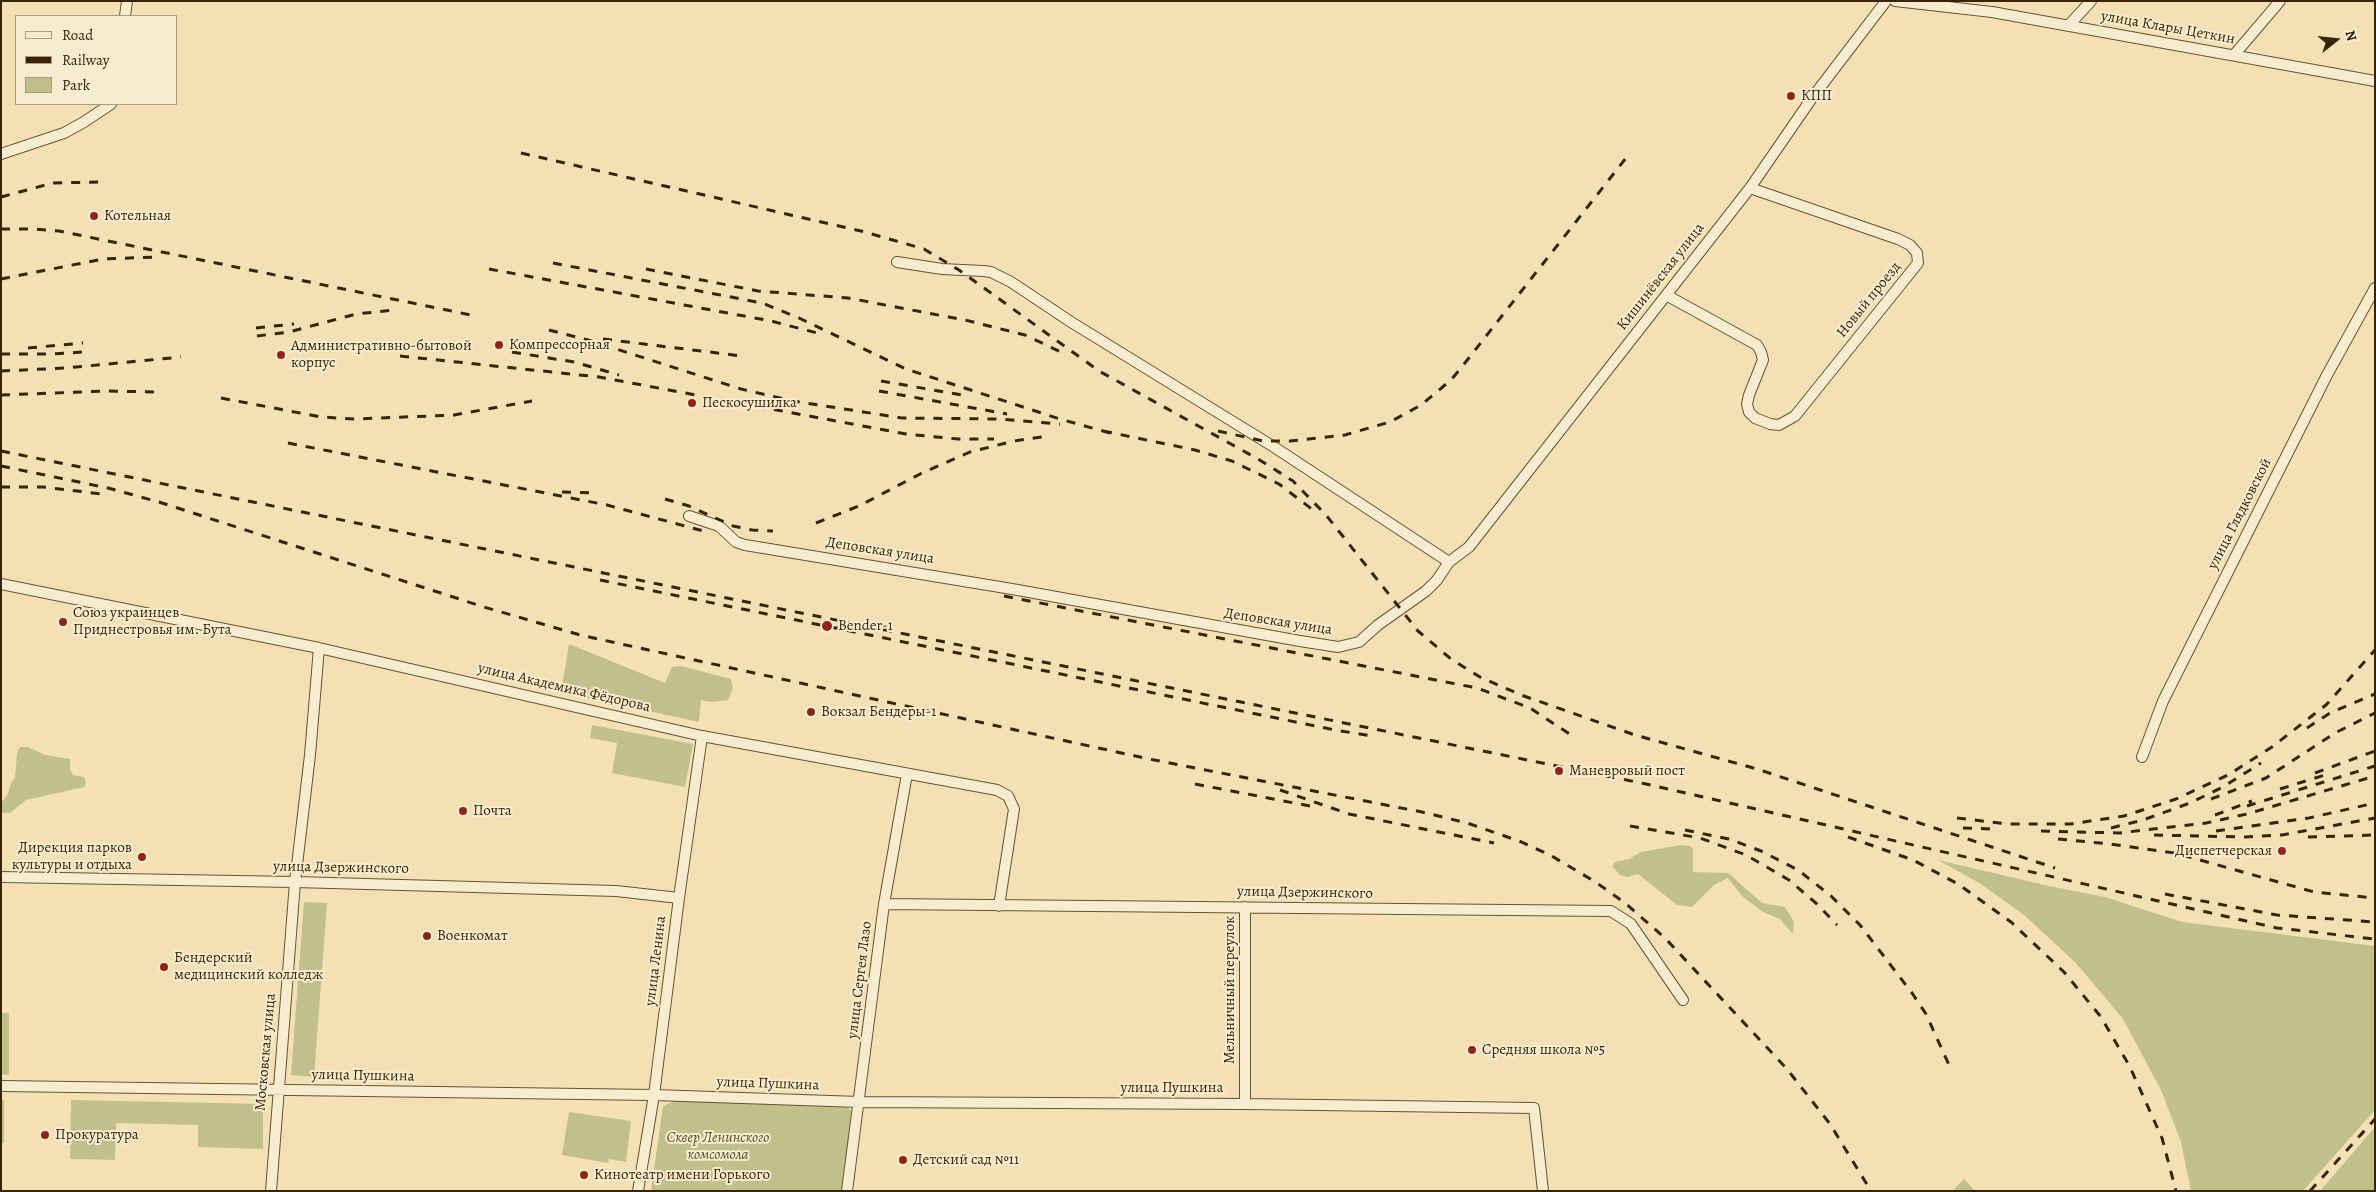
<!DOCTYPE html>
<meta charset="utf-8">
<style>
body{margin:0}
#map{position:relative;width:2376px;height:1192px;overflow:hidden;background:#f3e1b5;font-family:Alegreya,serif}
canvas{display:block}
.frame{position:absolute;inset:0;border:2px solid #382405;pointer-events:none}
.legend{position:absolute;left:15px;top:15px;width:162px;height:90px;box-sizing:border-box;background:#f7eccf;border:1px solid #ab9c7e;margin:0;padding:6px 9px;list-style:none;font-size:15px;color:#382405}
.legend li{display:flex;align-items:center;gap:10px;height:25px}
.legend b{width:25px;border:1px solid #ab9c7e}
.north{position:absolute;left:2311px;top:15px;width:50px;height:50px;-webkit-text-stroke:4px #f7eccf;paint-order:stroke;rotate:74deg;font-size:14px;font-weight:700;line-height:20px;text-align:center;color:#382405}
.north::after{content:'';display:block;margin:auto;width:18px;height:22px;background:#382405;clip-path:polygon(50% 0,100% 100%,50% 72%,0 100%)}
</style>
<div id="map">
<canvas width="2376" height="1192"></canvas>
<div class="frame"></div>
<ul class="legend">
<li><b style="height:6px;background:#f7eccf"></b>Road</li>
<li><b style="height:6px;background:#382405"></b>Railway</li>
<li><b style="height:14px;background:#c0c18a"></b>Park</li>
</ul>
<div class="north">N</div>
</div>
<script>
const ctx = document.querySelector('canvas').getContext('2d');
ctx.lineJoin = 'round';
function fill(path, color) {
  ctx.fillStyle = color;
  ctx.fill(path, 'evenodd');
}
function shape(rows) {
  const path = new Path2D();
  for (const r of rows) {
    path.moveTo(r[0], r[1]);
    for (let i = 2; i < r.length; i += 2) path.lineTo(r[i], r[i + 1]);
  }
  return path;
}
function trace(path, color, width, dash) {
  ctx.strokeStyle = color;
  ctx.lineWidth = width;
  ctx.lineCap = dash ? 'butt' : 'round';
  ctx.setLineDash(dash || []);
  ctx.stroke(path);
}
function write(font, color, halo, rows, align = 'center') {
  ctx.font = font + ' Alegreya,serif';
  ctx.lineWidth = 4;
  ctx.setLineDash([]);
  ctx.textBaseline = 'middle';
  ctx.strokeStyle = halo;
  ctx.fillStyle = color;
  for (const [text, x, y, turn = 0] of rows) {
    ctx.save();
    ctx.translate(x, y);
    ctx.rotate((+turn || 0) * Math.PI / 180);
    ctx.textAlign = isNaN(turn) ? turn : align;
    if (halo) ctx.strokeText(text, 0, 0);
    ctx.fillText(text, 0, 0);
    ctx.restore();
  }
}
fill(shape([
 [569,644,665,683,672,667,681,666,731,679,733,688,728,700,710,702,701,700,699,722,561,692],
 [592,725,693,744,685,787,612,773,617,743,590,738],
 [20,747,28,747,45,755,70,759,70,769,73,775,84,777,86,783,84,787,26,800,10,813,1,813,1,803,8,794,11,783,15,778,17,753],
 [1680,845,1690,846,1693,849,1693,872,1728,873,1762,903,1785,907,1794,922,1793,934,1780,919,1763,912,1743,897,1728,878,1714,885,1692,907,1677,905,1638,874,1627,877,1620,875,1612,866,1615,862,1629,859,1641,852],
 [1938,860,2049,886,2105,897,2182,922,2375,946,2375,1110,2303,1191,2191,1191,2181,1142,2161,1090,2123,1019,2076,963,2024,915,1981,884],
 [304,902,327,903,314,1077,291,1075],
 [1,1013,9,1013,9,1075,1,1074],
 [1,1100,4,1100,4,1143,1,1143],
 [71,1100,263,1104,263,1149,198,1147,198,1125,116,1123,115,1160,70,1159],
 [675,1101,844,1106,850,1109,853,1115,844,1191,651,1191,663,1106],
 [569,1112,631,1121,626,1162,609,1159,608,1163,562,1155],
 [2375,1127,2375,1191,2320,1191],
 [1964,1179,1975,1191,1954,1191,1955,1188]
]), '#c0c18a');
const minor = shape([
 [1895,1,1992,12,2375,81],
 [125,16,127,1],
 [2069,25,2091,1],
 [2234,55,2280,1],
 [1,154,64,133,84,122,111,104],
 [897,262,942,269,983,271,991,272,1011,282,1071,322,1274,447,1449,562],
 [1666,295,1757,345,1761,352,1763,360,1749,395,1747,404,1749,412,1755,418,1770,424,1779,425,1795,416,1918,263,1917,253,1910,245,1898,239,1750,188],
 [689,516,719,526,736,542,745,545,1012,589,1300,641,1338,647,1359,642,1378,625,1426,591,1437,580,1449,562,1469,547,1750,188,1812,98,1886,1],
 [1,584,319,648,702,736,997,790,1008,796,1014,809,999,906],
 [2142,757,2163,701,2327,375,2375,288],
 [1,877,295,882,616,891,679,898],
 [884,904,1611,911,1631,924,1683,1000],
 [1,1086,654,1095,860,1102,1245,1104,1534,1108,1543,1191],
 [1245,1104,1245,907],
 [271,1191,295,882,310,755,319,648],
 [638,1191,654,1095,679,898,702,736],
 [847,1191,884,904,907,774]
]);
trace(minor, '#675331', 12);
trace(minor, '#f7eccf', 10);
trace(shape([
 [521,153,865,232,924,249,959,270,1099,371,1258,459,1293,481,1326,515,1418,631,1451,659,1480,677,1521,695,1635,735,1757,769,2055,868],
 [1,197,53,183,100,182],
 [1,229,34,229,59,231,476,316],
 [553,263,762,303,799,318,906,369,1060,419,1110,433],
 [489,269,771,321,821,334],
 [646,269,758,291,848,298,965,320,1025,335,1065,354],
 [1,279,103,259,158,257],
 [256,328,294,324],
 [549,330,588,340,741,389,793,401,902,418,999,419,1060,424],
 [257,336,289,332,356,314,394,310],
 [603,339,742,356],
 [28,348,83,343],
 [512,352,574,362,619,375],
 [1,354,50,354,84,352],
 [400,356,599,377,906,434,958,439,994,439],
 [1,371,66,368,181,357],
 [881,381,968,396],
 [879,391,1007,414],
 [1,395,107,391,159,392],
 [221,398,321,417,355,419,454,415,532,401],
 [1103,431,1195,450,1232,461,1279,484,1313,510],
 [1218,431,1263,441,1290,441,1345,435,1390,422,1421,405,1451,380,1461,368,1626,158],
 [288,443,607,505,707,532],
 [1,451,1646,784,2277,928,2375,939],
 [1,466,108,488,159,502,484,607,580,635,1149,759,1422,812,1467,823,1519,841,1550,855,1594,881,1625,903,1665,938,1787,1069,1830,1124,1871,1191],
 [1,487,43,487,102,494],
 [562,492,595,493],
 [665,499,689,506,733,526,752,530,773,531],
 [816,523,859,506,920,474,970,452,1014,441,1049,436],
 [600,580,1335,730,1372,736],
 [1004,596,1477,688,1530,708,1571,735],
 [2307,728,2330,713,2375,694],
 [2315,773,2375,751],
 [1195,784,1310,806],
 [2280,789,2325,775],
 [1280,790,1349,814,1494,843],
 [2211,799,2266,778,2335,733,2375,713],
 [2247,806,2375,766],
 [2215,815,2252,801],
 [1957,818,2008,824,2070,824,2124,816,2176,799,2228,775,2272,747,2326,705,2375,650],
 [1630,826,1700,838,1746,855,1789,880,1817,904,1837,925],
 [1963,828,1993,829],
 [2111,828,2143,820,2190,803,2223,787,2261,763],
 [1685,830,1729,839,1761,851,1798,870,1831,896,1860,925,1912,993,1926,1014,1949,1065],
 [2041,831,2119,833,2206,823,2247,814,2375,776],
 [2216,831,2309,818,2375,803],
 [2154,835,2245,837,2282,835,2375,818],
 [1848,837,1913,860,1958,884,2011,922,2064,972,2101,1017,2130,1067,2162,1138,2176,1191],
 [2308,837,2375,835],
 [2058,839,2110,844,2175,853,2314,892,2375,898],
 [2165,894,2277,915,2375,922],
 [2310,1191,2375,1119]
]), '#382405', 3, [9, 9]);
for (const [x, y, r, color] of [
 [1791,96,5,"#8f2418"],
 [94,216,5,"#8f2418"],
 [499,345,5,"#8f2418"],
 [281,355,5,"#8f2418"],
 [692,403,5,"#8f2418"],
 [63,622,5,"#8f2418"],
 [827,626,6,"#8f2418"],
 [811,712,5,"#8f2418"],
 [1559,771,5,"#8f2418"],
 [463,811,5,"#8f2418"],
 [2282,851,5,"#8f2418"],
 [142,857,5,"#8f2418"],
 [427,936,5,"#8f2418"],
 [164,967,5,"#8f2418"],
 [1472,1050,5,"#8f2418"],
 [45,1135,5,"#8f2418"],
 [903,1160,5,"#8f2418"],
 [584,1175,5,"#8f2418"]
]) {
  const dot = new Path2D();
  dot.arc(x, y, r, 0, 2 * Math.PI);
  ctx.fillStyle = color;
  ctx.fill(dot);
  trace(dot, '#f7eccf', 2);
}
write('15px', '#382405', '#f7eccf', [
 ["улица Клары Цеткин",2168,28,10],
 ["Кишинёвская улица",1661,277,-52],
 ["Новый проезд",1869,300,-51],
 ["улица Глядковской",2240,514,-63],
 ["Деповская улица",880,551,9],
 ["Деповская улица",1278,622,9],
 ["улица Академика Фёдорова",564,688,13],
 ["улица Дзержинского",341,868,1],
 ["улица Дзержинского",1305,893,1],
 ["улица Ленина",656,961,-83],
 ["улица Сергея Лазо",860,980,-83],
 ["Мельничный переулок",1230,990,-90],
 ["Московская улица",266,1052,-85],
 ["улица Пушкина",363,1076,1],
 ["улица Пушкина",768,1084,2],
 ["улица Пушкина",1172,1088]
]);
write('15px', '#382405', '#f7eccf', [
 ["КПП",1801,96],
 ["Котельная",104,216],
 ["Компрессорная",509,345],
 ["Административно-бытовой",291,346],
 ["корпус",291,363],
 ["Пескосушилка",702,403],
 ["Союз украинцев",73,613],
 ["Приднестровья им. Бута",73,630],
 ["Bender-1",838,626],
 ["Вокзал Бендеры-1",821,712],
 ["Маневровый пост",1569,771],
 ["Почта",473,811],
 ["Дирекция парков",132,848,"right"],
 ["культуры и отдыха",132,865,"right"],
 ["Диспетчерская",2272,851,"right"],
 ["Военкомат",437,936],
 ["Бендерский",174,958],
 ["медицинский колледж",174,975],
 ["Средняя школа №5",1482,1050],
 ["Прокуратура",55,1135],
 ["Детский сад №11",913,1160],
 ["Кинотеатр имени Горького",594,1175]
], 'left');
write('italic 15px', '#5a4b26', '#f7eccf', [
 ["Сквер Ленинского",718,1138],
 ["комсомола",718,1155]
]);
</script>
